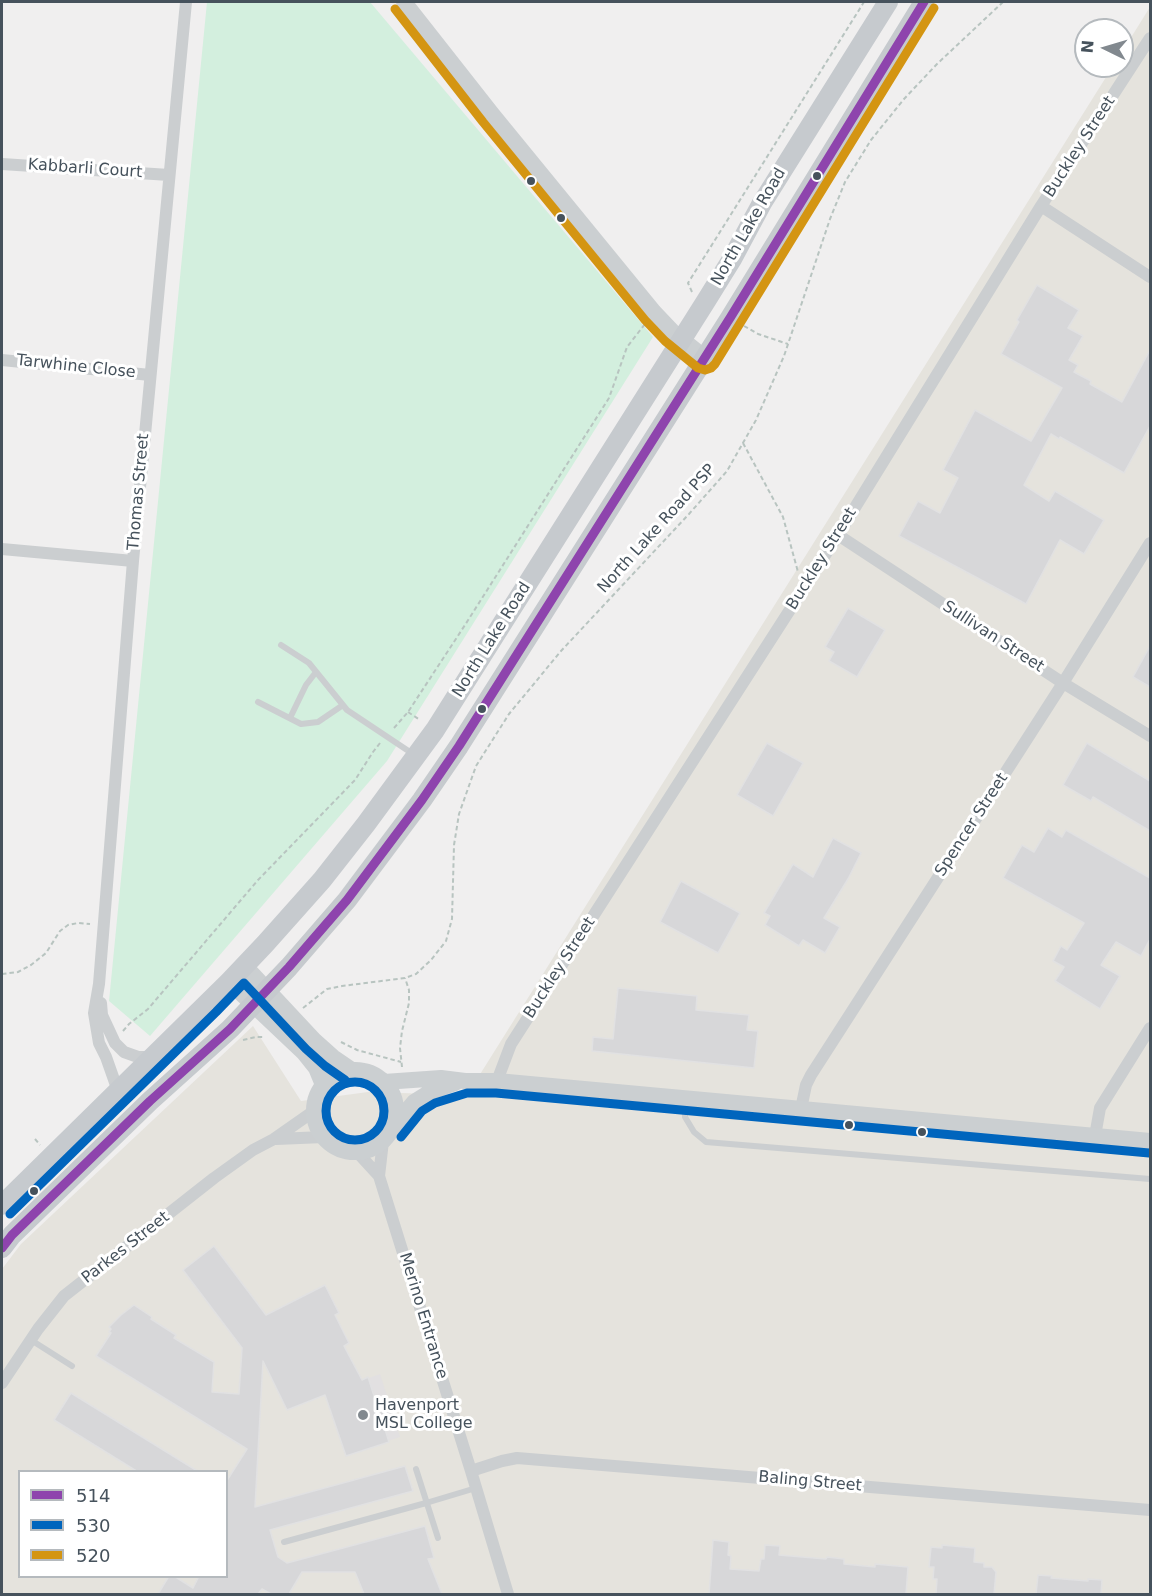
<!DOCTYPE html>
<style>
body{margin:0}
#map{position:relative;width:1152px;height:1596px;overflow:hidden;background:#f0efef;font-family:"DejaVu Sans",sans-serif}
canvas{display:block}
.frame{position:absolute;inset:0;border:3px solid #46525c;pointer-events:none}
.legend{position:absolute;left:18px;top:1470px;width:210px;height:108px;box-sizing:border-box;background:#fff;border:2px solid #b5babe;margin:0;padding:8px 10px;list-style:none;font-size:18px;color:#46525c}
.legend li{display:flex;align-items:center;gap:12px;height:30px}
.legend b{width:30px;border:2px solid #b5babe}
.north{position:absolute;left:1074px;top:18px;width:60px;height:60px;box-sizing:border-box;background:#fff;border:2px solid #b5babe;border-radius:50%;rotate:275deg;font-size:16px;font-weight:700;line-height:24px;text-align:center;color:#46525c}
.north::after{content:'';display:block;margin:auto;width:21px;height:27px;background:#82898f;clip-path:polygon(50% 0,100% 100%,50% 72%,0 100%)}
</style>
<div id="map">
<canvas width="1152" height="1596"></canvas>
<div class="frame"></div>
<ul class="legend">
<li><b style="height:8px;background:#8e44ad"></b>514</li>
<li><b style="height:8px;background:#0065bd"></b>530</li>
<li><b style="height:8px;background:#d49512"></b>520</li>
</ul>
<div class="north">N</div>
</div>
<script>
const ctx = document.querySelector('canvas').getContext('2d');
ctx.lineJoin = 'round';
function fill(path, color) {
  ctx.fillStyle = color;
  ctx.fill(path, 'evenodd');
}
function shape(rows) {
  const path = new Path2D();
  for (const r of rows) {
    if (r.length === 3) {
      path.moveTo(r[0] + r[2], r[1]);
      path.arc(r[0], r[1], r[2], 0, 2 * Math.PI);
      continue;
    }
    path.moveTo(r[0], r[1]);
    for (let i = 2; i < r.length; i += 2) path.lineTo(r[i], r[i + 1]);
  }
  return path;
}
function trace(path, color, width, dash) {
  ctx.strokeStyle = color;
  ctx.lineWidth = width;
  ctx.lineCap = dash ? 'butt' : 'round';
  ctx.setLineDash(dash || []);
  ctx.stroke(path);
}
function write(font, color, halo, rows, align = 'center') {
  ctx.font = font + ' "DejaVu Sans",sans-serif';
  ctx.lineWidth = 6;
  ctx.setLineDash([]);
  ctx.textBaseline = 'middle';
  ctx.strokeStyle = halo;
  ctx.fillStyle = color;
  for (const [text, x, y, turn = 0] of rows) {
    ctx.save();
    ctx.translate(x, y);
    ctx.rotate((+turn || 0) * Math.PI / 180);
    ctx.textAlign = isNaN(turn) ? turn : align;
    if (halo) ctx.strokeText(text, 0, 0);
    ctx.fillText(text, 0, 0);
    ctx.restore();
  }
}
fill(shape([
 [1150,7,1150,1594,2,1594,2,1269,21,1244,253,1026,301,1101,368,1092,467,1095,1113,66,1122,66,1122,52],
 [20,1472,226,1472,226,1576,20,1576]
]), '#e5e3dd');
fill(shape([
 [380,1374,400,1437,345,1455,325,1394]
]), '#e2e0e1');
fill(shape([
 [207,2,370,2,653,337,387,761,150,1036,109,1001]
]), '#d3efde');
const building = shape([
 [1037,285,1079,310,1068,328,1083,336,1069,360,1078,365,1074,372,1091,381,1090,384,1122,402,1150,350,1150,426,1124,473,1060,437,1059,439,1051,434,1024,485,1049,501,1055,491,1104,520,1084,554,1060,540,1026,604,899,536,918,501,940,513,958,478,943,470,975,410,1031,441,1062,388,1001,354,1019,322,1017,320,1037,285],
 [848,608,885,630,857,677,829,661,834,652,825,647,848,608],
 [1150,646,1150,687,1133,677,1150,646],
 [767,743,803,763,773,816,737,795,767,743],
 [1087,743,1150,781,1150,831,1093,797,1091,801,1063,785,1087,743],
 [1048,828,1062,837,1066,830,1150,878,1150,939,1141,956,1116,942,1101,965,1120,976,1100,1009,1055,981,1064,967,1053,961,1061,946,1067,950,1084,923,1003,878,1022,845,1034,852,1048,828],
 [833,838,861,853,848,879,824,918,840,927,825,953,803,940,799,946,765,925,770,916,764,913,793,864,813,877,833,838],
 [681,881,740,913,718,953,660,922,681,881],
 [618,988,697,996,696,1010,749,1015,747,1030,758,1031,754,1068,592,1051,593,1037,613,1039,618,988],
 [214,1246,266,1315,325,1285,339,1313,335,1315,349,1343,344,1346,362,1380,368,1377,375,1399,384,1396,392,1421,383,1423,389,1442,346,1456,325,1395,287,1410,263,1361,255,1507,405,1466,413,1491,270,1530,278,1557,287,1563,425,1526,434,1558,428,1559,442,1594,364,1594,355,1572,302,1572,289,1594,271,1594,262,1589,258,1594,158,1594,169,1576,174,1576,193,1588,199,1576,226,1576,226,1482,247,1449,96,1356,111,1333,109,1332,111,1329,109,1327,121,1315,134,1305,152,1317,151,1319,176,1335,174,1338,214,1362,212,1392,239,1394,242,1348,183,1270,214,1246],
 [71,1393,199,1472,138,1472,54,1420,71,1393],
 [713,1540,729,1542,728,1555,731,1556,730,1569,759,1571,761,1559,764,1559,765,1545,780,1546,779,1555,826,1559,827,1557,844,1559,844,1564,875,1567,875,1564,908,1567,906,1594,709,1594,713,1540],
 [942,1545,975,1548,974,1562,984,1563,984,1567,992,1567,996,1572,994,1594,936,1594,937,1579,933,1579,934,1567,929,1567,931,1547,942,1548,942,1545],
 [1038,1575,1052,1576,1051,1578,1088,1581,1088,1579,1102,1580,1101,1594,1036,1594,1038,1575]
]);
fill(building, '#d7d7d9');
trace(building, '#e1e1e2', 1.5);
trace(shape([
 [692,292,688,283,864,2],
 [744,326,758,334,788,344],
 [743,443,783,517,798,572],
 [408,712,420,720],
 [394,728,408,712,465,625,609,398,627,347,645,324],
 [2,974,18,972,31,965,46,953,60,931,68,925,78,923,90,924],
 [303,1008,327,989,342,986,405,978,416,974,431,960,446,941,452,919,454,845,459,814,476,766,509,714,561,651,689,514,727,471,756,420,784,356,830,219,845,182,871,140,904,99,937,64,1003,2],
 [123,1031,129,1024,148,1009,258,880,355,780,373,752,380,743],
 [243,1040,256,1037,264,1037],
 [341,1042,357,1050,401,1062],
 [402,1067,400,1048,402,1031,409,1003,409,990,405,978],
 [35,1139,40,1145]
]), '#b8c4c0', 2, [4.5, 3]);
trace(shape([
 [281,645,309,663,347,710,413,754],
 [258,702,301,724,318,722,343,705],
 [290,718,306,685,316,672],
 [685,1099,685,1117,694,1132,706,1142,1150,1179],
 [31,1340,72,1366],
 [416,1469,438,1538],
 [284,1542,426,1503,476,1488]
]), '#cbced0', 6);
trace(shape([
 [2,164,169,175],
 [1041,206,1150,277],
 [2,360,150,375],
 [838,535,1063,683,1150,736],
 [2,549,133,561],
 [101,1003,102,1015,115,1043,124,1052,138,1057,153,1057],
 [497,1081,511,1044,838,535,1041,206,1150,38],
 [118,1091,106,1057,99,1043,94,1013,99,984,133,561,186,2],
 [801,1109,806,1085,811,1075,1063,683,1150,543],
 [1095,1136,1100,1108,1150,1028],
 [276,1139,324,1137],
 [357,1152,379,1176,471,1471,508,1594],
 [379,1176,383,1141],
 [2,1383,38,1329,64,1296,214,1178,253,1150,274,1139,314,1111],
 [471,1471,502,1461,517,1458,1150,1510]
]), '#cbced0', 12);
trace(shape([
 [404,2,492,114,654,312,673,332,705,358],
 [244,965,314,1040,333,1057,352,1070],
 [229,982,304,1053,316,1068,323,1085],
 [355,1111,41],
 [384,1082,441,1078,465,1081,497,1081,1150,1141],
 [394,1126,414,1102,430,1092,455,1083]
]), '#cbcfd1', 16);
trace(shape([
 [2,1205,229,982,265,944,322,880,366,824,435,730,706,301,732,259,762,203,888,2],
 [2,1248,12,1235,150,1101,230,1029,289,967,347,900,422,800,459,746,730,318,924,2]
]), '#c6cace', 20);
trace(shape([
 [2,1248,12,1235,150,1101,230,1029,289,967,347,900,422,800,459,746,730,318,924,2]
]), '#8e44ad', 9);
trace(shape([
 [355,1111,29],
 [401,1137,422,1111,435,1103,467,1093,496,1093,1149,1153],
 [10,1214,216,1012,244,983,306,1049,325,1066,345,1080]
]), '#0065bd', 9);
trace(shape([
 [395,9,483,122,645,320,665,341,698,368,705,370,711,368,715,364,934,8]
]), '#d49512', 9);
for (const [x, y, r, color] of [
 [817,176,5,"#46525c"],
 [531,181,5,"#46525c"],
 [561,218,5,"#46525c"],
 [482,709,5,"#46525c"],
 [849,1125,5,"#46525c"],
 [922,1132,5,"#46525c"],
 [34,1191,5,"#46525c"],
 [363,1415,6,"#82898f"]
]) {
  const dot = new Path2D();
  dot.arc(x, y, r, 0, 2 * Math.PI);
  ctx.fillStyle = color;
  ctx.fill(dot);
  trace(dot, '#fff', 2);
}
write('16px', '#46525c', '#fff', [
 ["Buckley Street",1080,147,-57],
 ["Kabbarli Court",85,169,4],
 ["North Lake Road",749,227,-60],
 ["Tarwhine Close",76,367,6],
 ["Thomas Street",139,492,-85],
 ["North Lake Road PSP",657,529,-48],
 ["Buckley Street",822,559,-58],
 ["Sullivan Street",993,637,33],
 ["North Lake Road",492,640,-58],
 ["Spencer Street",972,825,-57],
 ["Buckley Street",560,968,-57],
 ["Parkes Street",126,1248,-38],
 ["Merino Entrance",423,1316,73],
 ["Baling Street",810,1482,5]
]);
write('16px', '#46525c', '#fff', [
 ["Havenport",375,1406],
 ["MSL College",375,1424]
], 'left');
</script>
